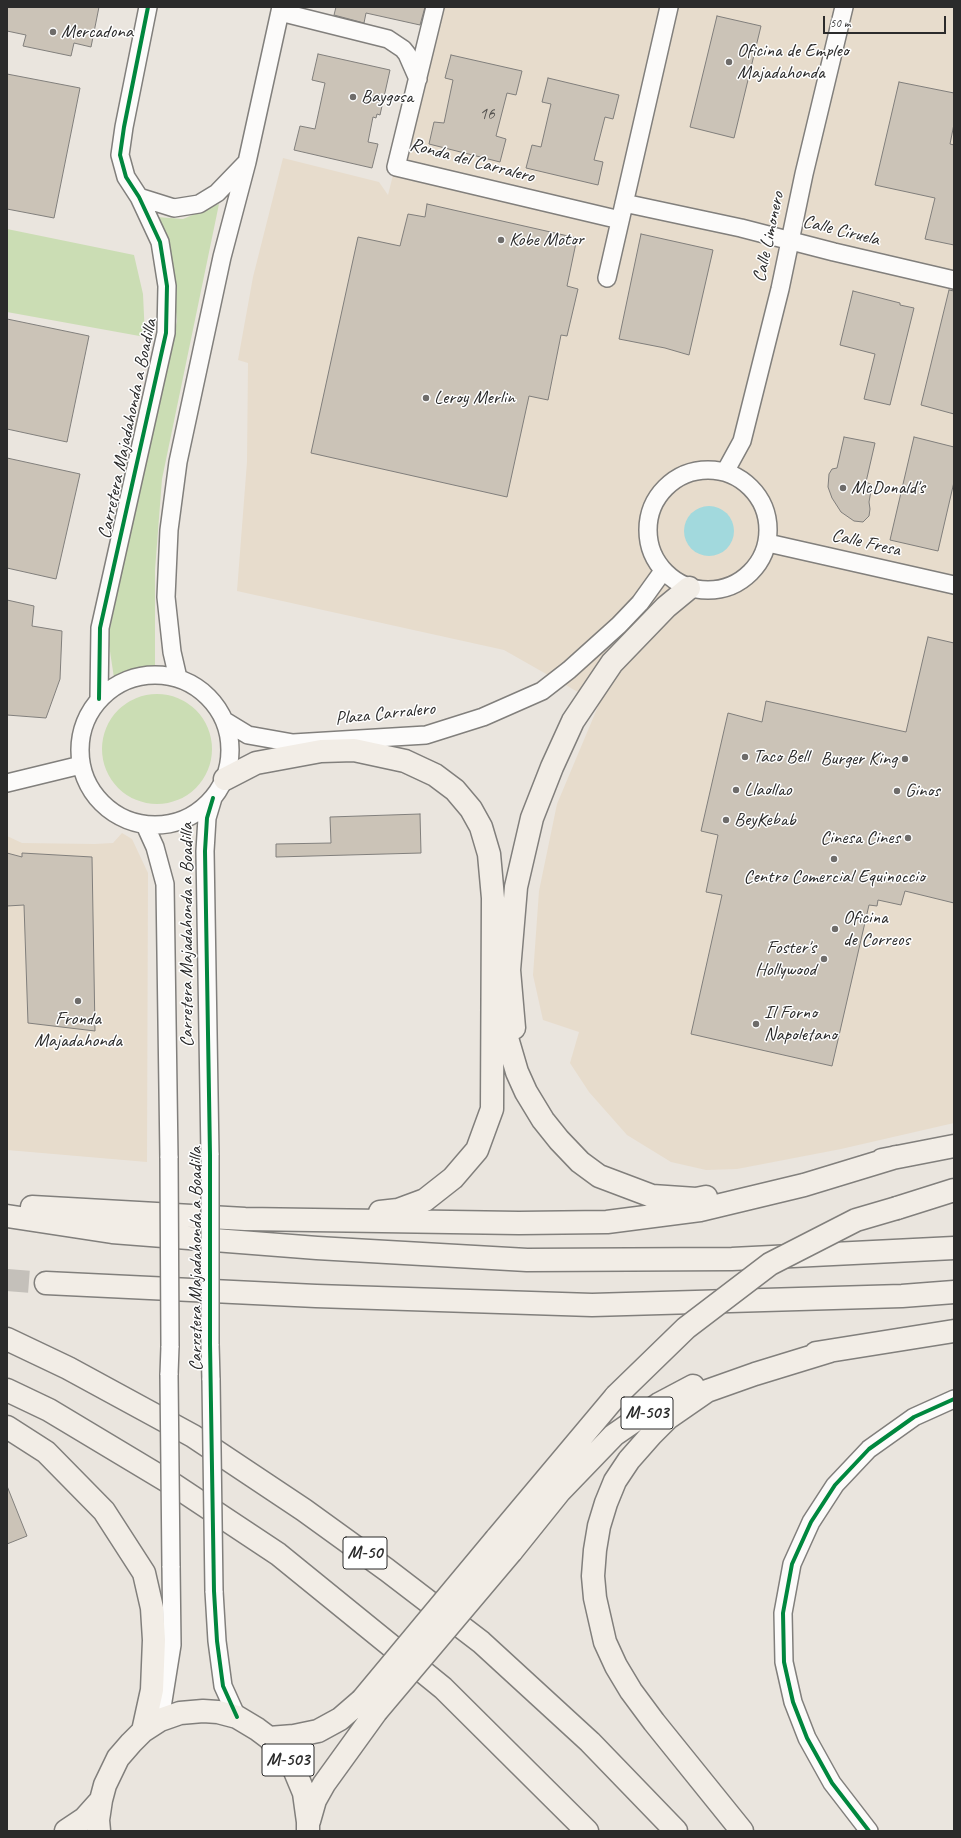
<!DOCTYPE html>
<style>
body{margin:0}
#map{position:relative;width:961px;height:1838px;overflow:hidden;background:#eae5de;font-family:Caveat,sans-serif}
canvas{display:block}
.frame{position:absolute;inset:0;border:8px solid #2b2b2b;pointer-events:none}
.scale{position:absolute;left:823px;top:16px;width:123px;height:18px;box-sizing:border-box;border:2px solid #2b2b2b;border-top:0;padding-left:5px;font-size:12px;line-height:14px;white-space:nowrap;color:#2b2b2b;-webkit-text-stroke:3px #fff;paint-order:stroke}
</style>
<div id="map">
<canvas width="961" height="1838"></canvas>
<div class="frame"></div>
<div class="scale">50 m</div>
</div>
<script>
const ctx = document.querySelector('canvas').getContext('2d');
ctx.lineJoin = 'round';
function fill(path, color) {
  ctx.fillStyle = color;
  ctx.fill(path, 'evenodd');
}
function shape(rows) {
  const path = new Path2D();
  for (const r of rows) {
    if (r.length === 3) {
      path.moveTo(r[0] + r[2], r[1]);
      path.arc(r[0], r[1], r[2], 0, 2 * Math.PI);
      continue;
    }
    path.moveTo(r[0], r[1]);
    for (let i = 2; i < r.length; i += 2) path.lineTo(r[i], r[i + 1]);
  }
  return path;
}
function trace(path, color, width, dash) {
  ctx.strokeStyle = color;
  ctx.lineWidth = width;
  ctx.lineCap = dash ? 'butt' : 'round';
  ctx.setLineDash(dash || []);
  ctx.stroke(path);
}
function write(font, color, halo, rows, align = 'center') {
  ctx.font = font + ' Caveat,sans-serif';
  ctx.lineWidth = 3;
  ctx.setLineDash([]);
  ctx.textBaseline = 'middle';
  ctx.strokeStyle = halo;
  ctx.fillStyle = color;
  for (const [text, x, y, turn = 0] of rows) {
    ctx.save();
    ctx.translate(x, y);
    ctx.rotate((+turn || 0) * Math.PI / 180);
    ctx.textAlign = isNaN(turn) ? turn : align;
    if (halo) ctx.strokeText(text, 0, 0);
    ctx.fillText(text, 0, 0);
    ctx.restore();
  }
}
fill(shape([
 [435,7,954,7,954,1123,841,1149,737,1169,706,1170,671,1162,627,1135,589,1092,570,1063,579,1032,543,1020,533,975,539,891,557,804,599,704,504,650,237,591,247,462,248,363,238,360,253,277,283,158,379,182,388,195],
 [122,833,132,839,148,873,147,1162,7,1150,7,836,22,843,95,844,113,843]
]), '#e7dccc');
fill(shape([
 [219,204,162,479,155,570,155,669,114,678,108,638,128,542,177,321,171,266,157,217,183,219],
 [7,229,134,255,143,294,145,337,7,312],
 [157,749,55]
]), '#cbddb4');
fill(shape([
 [709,531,25]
]), '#a2d9dd');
const building = shape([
 [7,7,99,7,91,47,74,43,71,56,23,46,26,35,7,31,7,7],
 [336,7,425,7,420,25,366,13,364,23,334,15,336,7],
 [717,16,761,26,734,138,690,127,717,16],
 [318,54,390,70,380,115,377,114,376,118,373,117,368,142,378,144,372,168,294,150,300,126,315,129,325,83,312,80,318,54],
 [451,55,522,71,516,95,507,93,496,136,506,139,500,162,429,144,434,122,444,123,453,80,445,78,451,55],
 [7,74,80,88,54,218,7,209,7,74],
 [548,78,619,95,613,119,605,117,594,160,603,162,598,185,526,168,532,145,541,147,551,104,542,102,548,78],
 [899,82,954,93,954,124,950,144,954,145,954,245,925,239,935,198,875,185,899,82],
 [427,204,577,238,567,286,578,289,567,336,561,335,548,400,529,396,507,497,311,453,358,237,400,246,408,214,425,217,427,204],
 [641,234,713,250,689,355,665,348,619,339,641,234],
 [949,290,954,291,954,414,921,405,949,290],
 [853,291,900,303,900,305,914,308,890,405,864,399,875,354,840,345,853,291],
 [7,319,89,336,67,442,7,429,7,319],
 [844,437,875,443,866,482,872,485,869,502,870,509,869,516,863,522,854,521,841,512,832,498,828,487,829,474,832,469,837,468,844,437],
 [914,437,954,447,954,482,938,551,890,540,914,437],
 [7,458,80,474,56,579,7,568,7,458],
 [7,600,34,606,32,626,62,631,60,679,46,718,7,715,7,600],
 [928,637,954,643,954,903,905,891,901,905,878,900,877,906,869,905,832,1066,691,1034,722,895,706,892,718,835,701,831,728,713,762,722,766,701,906,732,928,637],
 [420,814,421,853,276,857,276,844,331,843,330,817,420,814],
 [7,853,22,857,22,853,92,857,95,1031,28,1023,24,905,7,906,7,853],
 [7,1486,27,1536,7,1544,7,1486]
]);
fill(building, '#cbc3b7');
trace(building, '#817f7c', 1);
trace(shape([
 [7,1280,46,1283]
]), '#c4c0ba', 22, [22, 11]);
const street = shape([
 [435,7,396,167,620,220],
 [280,12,388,39,403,49,407,54,418,79],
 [139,197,174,208,199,204,217,193,245,164],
 [624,203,741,228,834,252,954,280],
 [607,278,669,7],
 [708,530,60],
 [725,472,742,441,780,289,804,174,844,7],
 [768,543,954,585],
 [155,750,75],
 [178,678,172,652,166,597,169,530,178,462,222,257,247,162,281,7],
 [99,699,100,628,166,333,167,286,160,242,139,197,126,177,120,155,124,127,148,7],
 [225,721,248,735,293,743,426,735,483,717,542,691,569,670,619,625,640,603,663,571],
 [7,783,81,765],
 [145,825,155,847,165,884,169,1158],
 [210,1155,205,851,207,818,213,798],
 [210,1344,211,1380],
 [169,1375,170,1346],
 [214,1591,217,1641,223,1686,237,1717],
 [160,1720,172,1645,171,1566],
 [869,1831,832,1783,807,1738,793,1702,784,1662,783,1613,792,1564,811,1522,835,1485,869,1449,914,1417,954,1399]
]);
const highway = shape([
 [225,779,256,763,321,751,354,750,405,761,435,775,455,790,471,809,481,827,489,854,493,898,492,1109,477,1150,453,1178,425,1200,398,1210,380,1212],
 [502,1011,505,1031,517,1072,526,1092,543,1120,559,1140,580,1162,599,1176,652,1196,696,1199,706,1197],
 [514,1028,509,970,516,887,532,818,552,767,573,721,612,663,666,607,689,588],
 [882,1160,954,1146],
 [32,1207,245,1219,519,1223,607,1222,700,1210,804,1185,896,1157],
 [897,1208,954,1190],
 [7,1216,112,1232,317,1248,527,1260,732,1259,954,1248],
 [46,1283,316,1296,592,1305,902,1296,954,1292],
 [7,1339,68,1368,193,1436,304,1510,387,1570,481,1642,590,1742,676,1831],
 [816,1353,954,1331],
 [7,1390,49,1410,174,1485,278,1554,443,1688,587,1831],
 [7,1427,46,1452,104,1511,144,1573,152,1608,154,1640,152,1690,143,1731],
 [496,1539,616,1396],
 [511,1552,560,1491,614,1435,659,1404,693,1386],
 [269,1738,294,1736,318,1731,340,1719,362,1700],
 [309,1821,315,1800,324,1784,376,1712],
 [66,1831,84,1819,101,1800],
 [99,1831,98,1820,101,1800,105,1785,118,1758,131,1743,143,1731,160,1720,180,1713,203,1711,218,1712,237,1717,257,1729,269,1738,284,1755,294,1769,304,1793,308,1822,308,1831],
 [742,1831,654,1722,631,1691,616,1666,605,1642,595,1598,593,1576,595,1550,599,1526,606,1503,615,1481,629,1460,651,1435,668,1418,707,1391,755,1374,830,1351]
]);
trace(street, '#817f7c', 20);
trace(highway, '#817f7c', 25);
trace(street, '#fcfbfa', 17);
trace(highway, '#f2ede6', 22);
const streetBridge = shape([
 [169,1158,170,1346],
 [210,1344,210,1155],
 [169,1375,171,1566],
 [211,1380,214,1591]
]);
const highwayBridge = shape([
 [616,1396,686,1328,770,1264,856,1220,897,1208],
 [362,1700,496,1539],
 [376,1712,511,1552]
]);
trace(streetBridge, '#817f7c', 20, []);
trace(highwayBridge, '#817f7c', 25, []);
trace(streetBridge, '#fcfbfa', 17);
trace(highwayBridge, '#f2ede6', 22);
trace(shape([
 [99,699,100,628,166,333,167,286,160,242,139,197,126,177,120,155,124,127,148,7],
 [213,798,207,818,205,851,210,1155,210,1344,214,1591,217,1641,223,1686,237,1717],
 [869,1831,832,1783,807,1738,793,1702,784,1662,783,1613,792,1564,811,1522,835,1485,869,1449,914,1417,954,1399]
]), '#00873e', 4);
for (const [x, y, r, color] of [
 [53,32,4,"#6e6c6a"],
 [729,62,4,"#6e6c6a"],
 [353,97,4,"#6e6c6a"],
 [501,240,4,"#6e6c6a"],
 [426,398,4,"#6e6c6a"],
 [843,488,4,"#6e6c6a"],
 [745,757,4,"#6e6c6a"],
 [905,759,4,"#6e6c6a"],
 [736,790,4,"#6e6c6a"],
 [897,791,4,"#6e6c6a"],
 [726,820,4,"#6e6c6a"],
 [908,838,4,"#6e6c6a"],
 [834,859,4,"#6e6c6a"],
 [835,929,4,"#6e6c6a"],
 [824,959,4,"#6e6c6a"],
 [78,1001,4,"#6e6c6a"],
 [756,1024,4,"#6e6c6a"]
]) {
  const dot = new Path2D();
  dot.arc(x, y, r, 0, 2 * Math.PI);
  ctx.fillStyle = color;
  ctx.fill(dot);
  trace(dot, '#fff', 1.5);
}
write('17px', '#53514e', null, [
 ["16",487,115]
]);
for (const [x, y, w] of [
 [647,1413,52],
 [365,1553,44],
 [288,1760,52]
]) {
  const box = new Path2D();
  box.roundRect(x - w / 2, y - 16, w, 32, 3);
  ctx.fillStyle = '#fff';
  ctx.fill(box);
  trace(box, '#2b2b2b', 1);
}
write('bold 18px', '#2b2b2b', null, [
 ["M-503",647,1413],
 ["M-50",365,1553],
 ["M-503",288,1760]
]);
write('19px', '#2b2b2b', '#fff', [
 ["Mercadona",61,32],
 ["Oficina de Empleo",737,51],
 ["Majadahonda",737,73],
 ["Baygosa",361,97],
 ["Kobe Motor",509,240],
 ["Leroy Merlin",434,398],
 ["McDonald's",851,488],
 ["Taco Bell",753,757],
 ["Burger King",897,759,"right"],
 ["Llaollao",744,790],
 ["Ginos",905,791],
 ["BeyKebab",734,820],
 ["Cinesa Cines",900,838,"right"],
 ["Centro Comercial Equinoccio",834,877,"center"],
 ["Oficina",843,918],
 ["de Correos",843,940],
 ["Foster's",816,948,"right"],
 ["Hollywood",816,970,"right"],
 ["Il Forno",764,1013],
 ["Napoletano",764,1035],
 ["Fronda",78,1019,"center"],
 ["Majadahonda",78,1041,"center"]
], 'left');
write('19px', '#2b2b2b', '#fff', [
 ["Ronda del Carralero",472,161,15],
 ["Calle Ciruela",841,231,14],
 ["Calle Limonero",769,237,-78],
 ["Carretera Majadahonda a Boadilla",128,429,-78],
 ["Calle Fresa",866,543,13],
 ["Plaza Carralero",385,714,-6],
 ["Carretera Majadahonda a Boadilla",187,935,-90],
 ["Carretera Majadahonda a Boadilla",196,1259,-90]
]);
</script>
